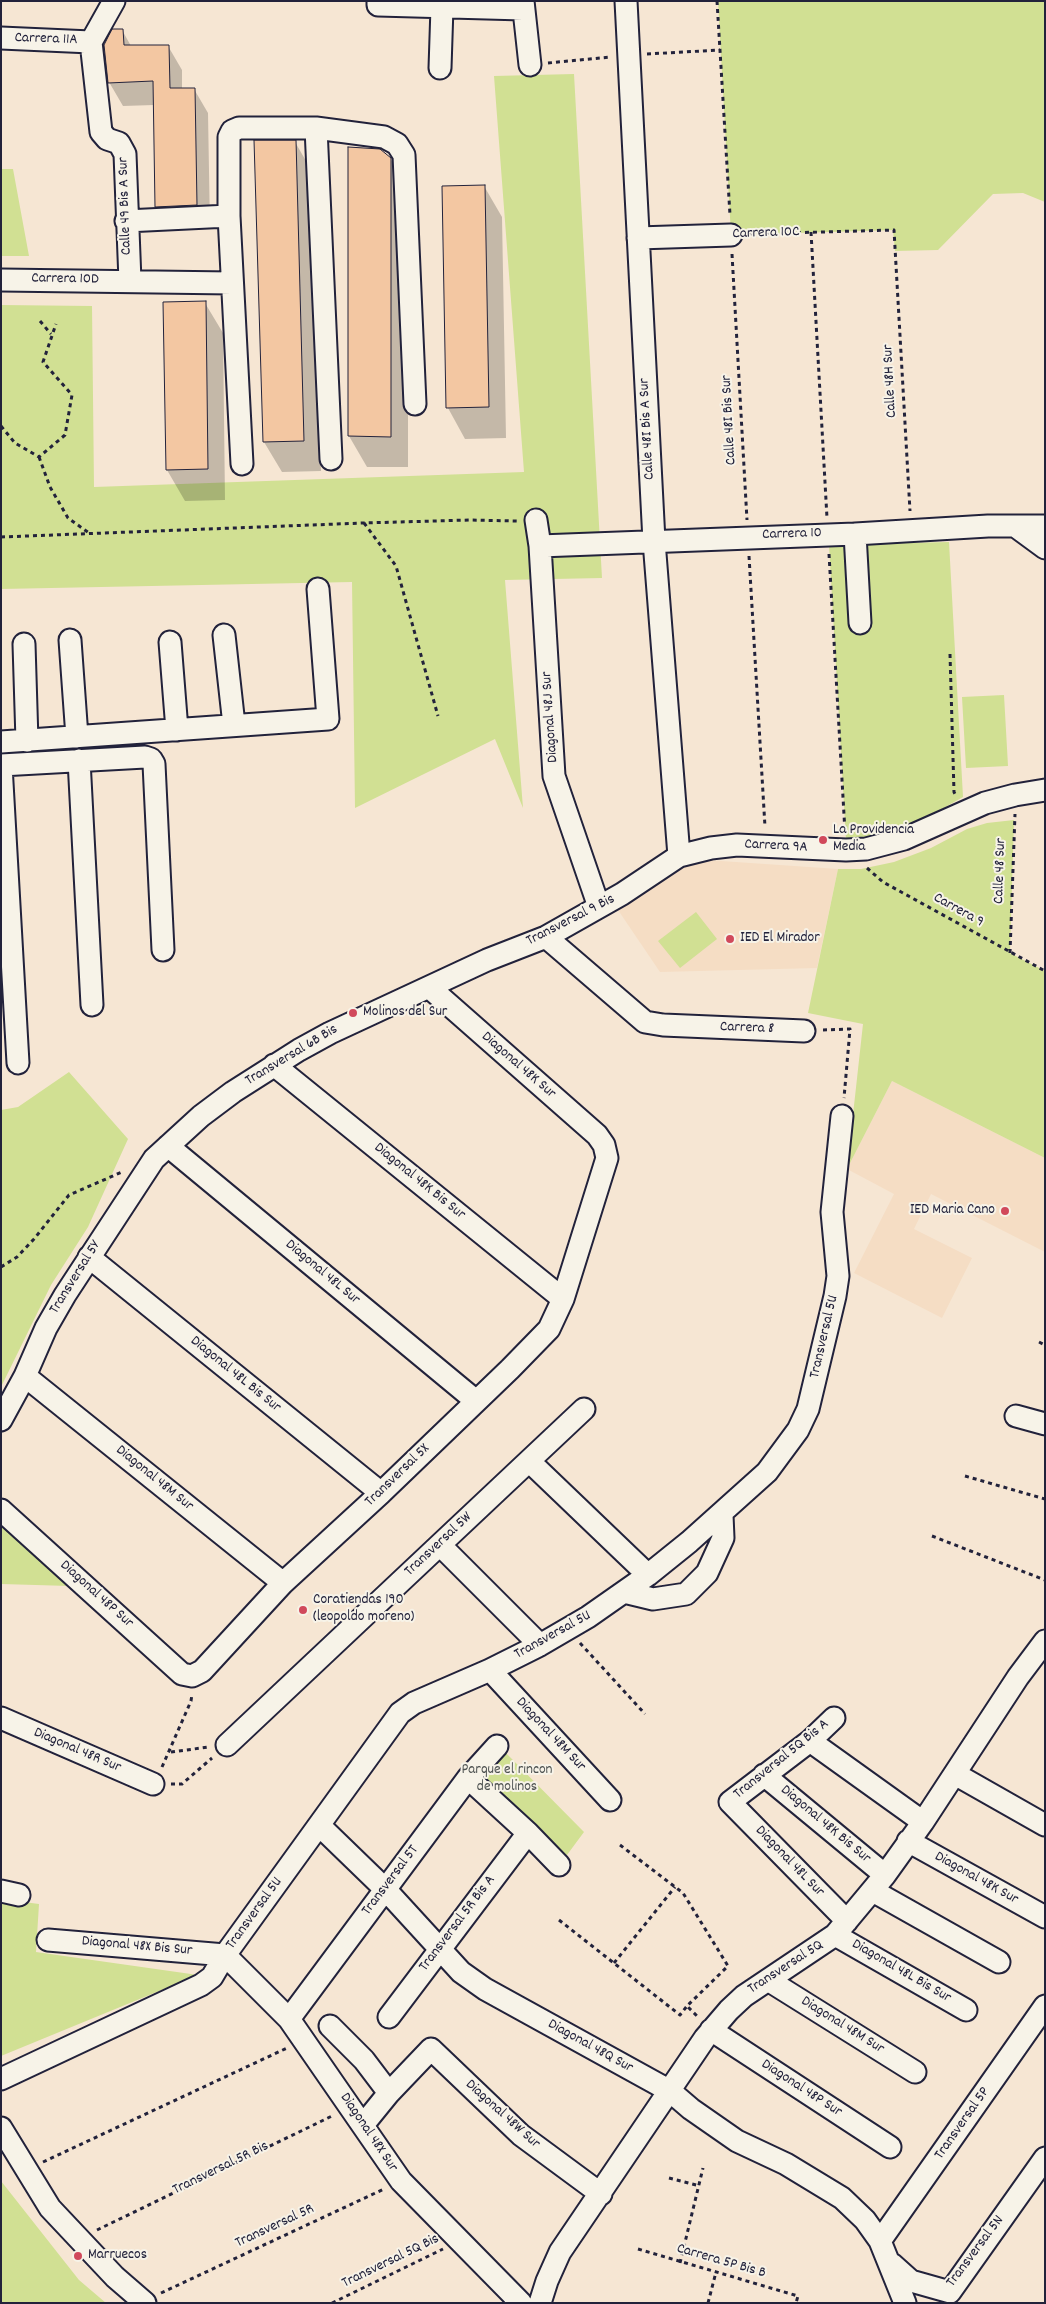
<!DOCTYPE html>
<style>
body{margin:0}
#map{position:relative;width:1046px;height:2304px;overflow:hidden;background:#f6e6d3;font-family:Dekko,sans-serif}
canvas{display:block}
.frame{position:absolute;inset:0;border:2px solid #22223b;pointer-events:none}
</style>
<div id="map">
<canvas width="1046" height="2304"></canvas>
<div class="frame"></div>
</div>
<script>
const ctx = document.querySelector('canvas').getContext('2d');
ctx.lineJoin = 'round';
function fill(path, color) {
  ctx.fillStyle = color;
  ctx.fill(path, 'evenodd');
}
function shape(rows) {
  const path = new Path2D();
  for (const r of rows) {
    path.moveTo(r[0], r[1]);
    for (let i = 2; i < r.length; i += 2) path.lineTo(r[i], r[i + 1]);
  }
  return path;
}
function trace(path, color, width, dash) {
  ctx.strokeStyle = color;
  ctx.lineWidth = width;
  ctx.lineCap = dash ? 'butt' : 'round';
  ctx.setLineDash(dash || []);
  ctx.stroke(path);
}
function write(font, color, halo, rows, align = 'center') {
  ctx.font = font + ' Dekko,sans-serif';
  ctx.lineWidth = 4;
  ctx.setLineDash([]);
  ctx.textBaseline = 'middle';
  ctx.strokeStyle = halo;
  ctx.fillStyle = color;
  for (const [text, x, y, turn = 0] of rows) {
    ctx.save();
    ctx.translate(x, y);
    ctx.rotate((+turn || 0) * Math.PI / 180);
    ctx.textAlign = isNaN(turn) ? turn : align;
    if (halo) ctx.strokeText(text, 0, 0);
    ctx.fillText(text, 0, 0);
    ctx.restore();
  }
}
fill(shape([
 [692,859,838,869,817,968,660,972,618,910],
 [892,1081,1045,1158,1045,1252,931,1194,914,1229,972,1258,942,1318,854,1273,894,1194,847,1169]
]), '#f5ddc4');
fill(shape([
 [718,1,1045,1,1045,202,1023,193,993,194,938,250,895,251,893,230,731,235],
 [574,74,602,578,505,580,523,808,495,739,355,808,352,582,1,589,1,305,92,306,94,487,524,472,494,76],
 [1,169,13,169,29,256,1,256],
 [949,542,963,797,933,814,900,829,867,838,846,840,829,545],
 [1004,695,1008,766,966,768,962,697],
 [1014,820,1010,953,1045,971,1045,1158,892,1081,847,1169,863,1024,808,1013,838,869,861,869,894,862,931,848,967,829,987,823],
 [696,912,717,939,680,968,658,941],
 [69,1072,128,1139,88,1227,51,1285,1,1387,1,1110,18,1107],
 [1,1524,70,1586,1,1584],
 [505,1752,584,1832,564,1859,481,1780],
 [1,1899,39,1904,36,1952,198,1975,1,2056],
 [1,2181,79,2280,106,2303,1,2303]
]), '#d1e093');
fill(shape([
 [122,30,131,46,168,46,182,70,182,90,194,89,208,113,210,228,169,230,156,206,154,105,123,106,109,82],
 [295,142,313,173,321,471,282,472,264,442],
 [390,158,408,190,408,467,367,467,349,436],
 [484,186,502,217,506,438,465,439,448,408],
 [205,303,223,333,225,500,185,501,167,470]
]), '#0003');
const building = shape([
 [112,29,123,29,124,45,169,45,170,88,195,88,197,205,155,207,153,81,108,83,104,45,112,29],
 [254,140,296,140,304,441,263,442,254,140],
 [348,147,380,149,391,158,391,437,348,436,348,147],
 [485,185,489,407,446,408,442,186,485,185],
 [206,301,208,469,166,470,163,302,206,301]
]);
fill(building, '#f3c7a2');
trace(building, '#22223b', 1);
const minor = shape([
 [114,1,91,42,101,132,107,139,119,143,125,154,130,281],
 [378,1,378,5,523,9],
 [523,1,530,65],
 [626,1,654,541,679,856],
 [1,38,91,42],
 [440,68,442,7],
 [316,128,331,459],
 [126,221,229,216],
 [638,238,731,235],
 [1,280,232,283],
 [242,464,229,216,229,137,232,131,239,128,316,128,384,137,397,144,404,155,415,404],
 [536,520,540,546,554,776,599,907],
 [1015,526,1045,548],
 [855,534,860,623],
 [540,546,855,534,988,526,1045,526],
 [224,635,234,725],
 [70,640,77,737],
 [170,642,177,730],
 [24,644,27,741],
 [1,742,328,719,318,589],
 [79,760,92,1005],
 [1,765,145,757,151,759,154,764,163,950],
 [1,765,18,1063],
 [546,937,645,1022,663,1025,804,1031],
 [274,1065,563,1299],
 [168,1146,476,1401],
 [89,1257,381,1493],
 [25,1376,283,1583],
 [1016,1416,1045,1424],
 [1,1420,25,1376,46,1328,65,1295,154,1159,201,1116,233,1092,299,1050,330,1033,487,960,546,937,622,894,679,856,711,848,737,845,846,850,866,849,904,839,985,803,1015,795,1045,790],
 [529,1461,648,1575],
 [1,1510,182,1674,192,1676,202,1671,283,1583,381,1493,510,1369,549,1329,563,1299,607,1158,604,1145,597,1135,430,988],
 [440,1545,540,1645],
 [624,1592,653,1599,686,1594,707,1573,723,1538,722,1515],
 [490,1670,610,1800],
 [1,1718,153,1784],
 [834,1718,810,1741,730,1802,847,1921],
 [810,1741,923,1822],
 [227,1745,584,1409],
 [955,1774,1045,1825],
 [764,1775,885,1875],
 [468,1778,528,1833,559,1865],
 [320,1826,385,1889,461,1972,485,1989,670,2091,691,2109,737,2141,786,2164,842,2198,865,2220,880,2241,905,2303],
 [908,1841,1045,1917],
 [1,1891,19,1895],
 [873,1891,999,1962],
 [835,1935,966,2010],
 [48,1940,225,1955,289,2019,401,2181,521,2303],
 [768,1980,915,2072],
 [389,2017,528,1833],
 [289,2019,468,1778,497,1746],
 [330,2026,364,2060,389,2093],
 [711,2030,890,2147],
 [1,2079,201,1985,212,1977,225,1955,400,1713,414,1703,490,1670,540,1645,588,1617,648,1575,689,1542,767,1472,798,1430,808,1409,835,1296,838,1276,832,1212,842,1116],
 [363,2125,389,2093,431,2049,521,2135,601,2194],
 [1,2128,50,2208,115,2277,145,2303],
 [880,2241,1045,2006],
 [892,2264,911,2281,950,2292,1045,2158],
 [540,2303,547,2281,560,2252,705,2038,729,2010,744,1996,835,1935,885,1875,923,1822,1018,1677,1045,1641]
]);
trace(minor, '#22223b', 25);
trace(shape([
 [717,1,730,215],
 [647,54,720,50],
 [548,63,611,57],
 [811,232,827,518],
 [749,234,894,230,910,511],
 [732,254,747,520],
 [40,321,51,334],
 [1,426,15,443,39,457,65,435,72,395,43,362,56,324],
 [39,457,50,487,68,518,89,533],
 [364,523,396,566,438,716],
 [1,537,363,523,470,520,518,521],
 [829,554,845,832],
 [749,556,765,827],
 [950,654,954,792,956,796],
 [867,868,883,882,1045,971],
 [1010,953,1015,814],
 [823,1030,850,1029,844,1098],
 [1,1267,17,1257,34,1239,69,1195,122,1172],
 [1039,1342,1045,1345],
 [965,1476,1045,1499],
 [932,1536,1045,1580],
 [580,1643,645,1714],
 [171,1752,209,1747],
 [162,1767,191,1701,192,1694],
 [171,1784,182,1784,212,1758],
 [620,1845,683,1893,728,1966,687,2006,699,2018],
 [559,1920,680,2015,687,2006],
 [614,1963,675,1887],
 [43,2162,287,2048],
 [669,2178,700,2186],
 [97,2230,332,2116],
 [638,2249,798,2296,796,2303],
 [680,2263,703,2168],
 [161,2293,384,2189],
 [332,2303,443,2249],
 [708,2303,716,2272]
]), '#22223b', 3, [4, 4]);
trace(minor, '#f7f3e8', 21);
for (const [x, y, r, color] of [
 [823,840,5,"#d1495b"],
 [730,939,5,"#d1495b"],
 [353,1013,5,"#d1495b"],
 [1005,1211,5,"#d1495b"],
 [303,1610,5,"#d1495b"],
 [78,2256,5,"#d1495b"]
]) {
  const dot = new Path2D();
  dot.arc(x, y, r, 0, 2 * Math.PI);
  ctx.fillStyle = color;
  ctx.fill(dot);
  trace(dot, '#f7f3e8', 2);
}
write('15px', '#22223b', '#f7f3e8', [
 ["Carrera 11A",46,40,2],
 ["Calle 49 Bis A Sur",126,206,-92],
 ["Carrera 10C",766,234,-2],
 ["Carrera 10D",65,280,1],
 ["Calle 48H Sur",891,381,-93],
 ["Calle 48I Bis Sur",730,420,-93],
 ["Calle 48I Bis A Sur",648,429,-93],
 ["Carrera 10",792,535,-2],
 ["Diagonal 48J Sur",551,717,-94],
 ["Carrera 9A",776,847,3],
 ["Calle 48 Sur",1001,871,-88],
 ["Carrera 9",958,911,29],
 ["Transversal 9 Bis",571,921,-27],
 ["Carrera 8",747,1029,2],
 ["Transversal 6B Bis",292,1056,-31],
 ["Diagonal 48K Sur",518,1066,41],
 ["Diagonal 48K Bis Sur",419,1182,39],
 ["Diagonal 48L Sur",322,1273,40],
 ["Transversal 5Y",76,1278,-58],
 ["Transversal 5U",825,1337,-77],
 ["Diagonal 48L Bis Sur",235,1375,39],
 ["Transversal 5X",398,1476,-44],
 ["Diagonal 48M Sur",154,1479,39],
 ["Transversal 5W",439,1545,-43],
 ["Diagonal 48P Sur",96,1595,42],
 ["Transversal 5U",553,1636,-29],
 ["Diagonal 48M Sur",550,1735,47],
 ["Diagonal 48R Sur",77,1751,23],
 ["Transversal 5Q Bis A",782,1760,-39],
 ["Diagonal 48K Bis Sur",825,1825,40],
 ["Diagonal 48L Sur",789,1862,46],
 ["Diagonal 48K Sur",976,1879,29],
 ["Transversal 5T",391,1881,-53],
 ["Transversal 5U",255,1914,-54],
 ["Transversal 5R Bis A",458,1924,-53],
 ["Diagonal 48X Bis Sur",137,1947,5],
 ["Transversal 5Q",786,1968,-33],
 ["Diagonal 48L Bis Sur",901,1972,30],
 ["Diagonal 48M Sur",842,2026,32],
 ["Diagonal 48Q Sur",590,2047,29],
 ["Diagonal 48P Sur",801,2089,33],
 ["Diagonal 48W Sur",502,2115,42],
 ["Transversal 5P",963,2124,-55],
 ["Diagonal 48X Sur",368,2133,56],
 ["Transversal 5R Bis",221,2169,-26],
 ["Transversal 5R",275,2227,-25],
 ["Transversal 5N",976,2252,-53],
 ["Transversal 5Q Bis",391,2262,-26],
 ["Carrera 5P Bis B",721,2262,16]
]);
write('15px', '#22223b', '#f7f3e8', [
 ["La Providencia",833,831],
 ["Media",833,848],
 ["IED El Mirador",740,939],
 ["Molinos del Sur",363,1013],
 ["IED Maria Cano",995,1211,"right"],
 ["Coratiendas 190",313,1601],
 ["(leopoldo moreno)",313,1618],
 ["Marruecos",88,2256]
], 'left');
write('15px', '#4e5251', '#f7f3e8', [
 ["Parque el rincon",507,1771],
 ["de molinos",507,1788]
]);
</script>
